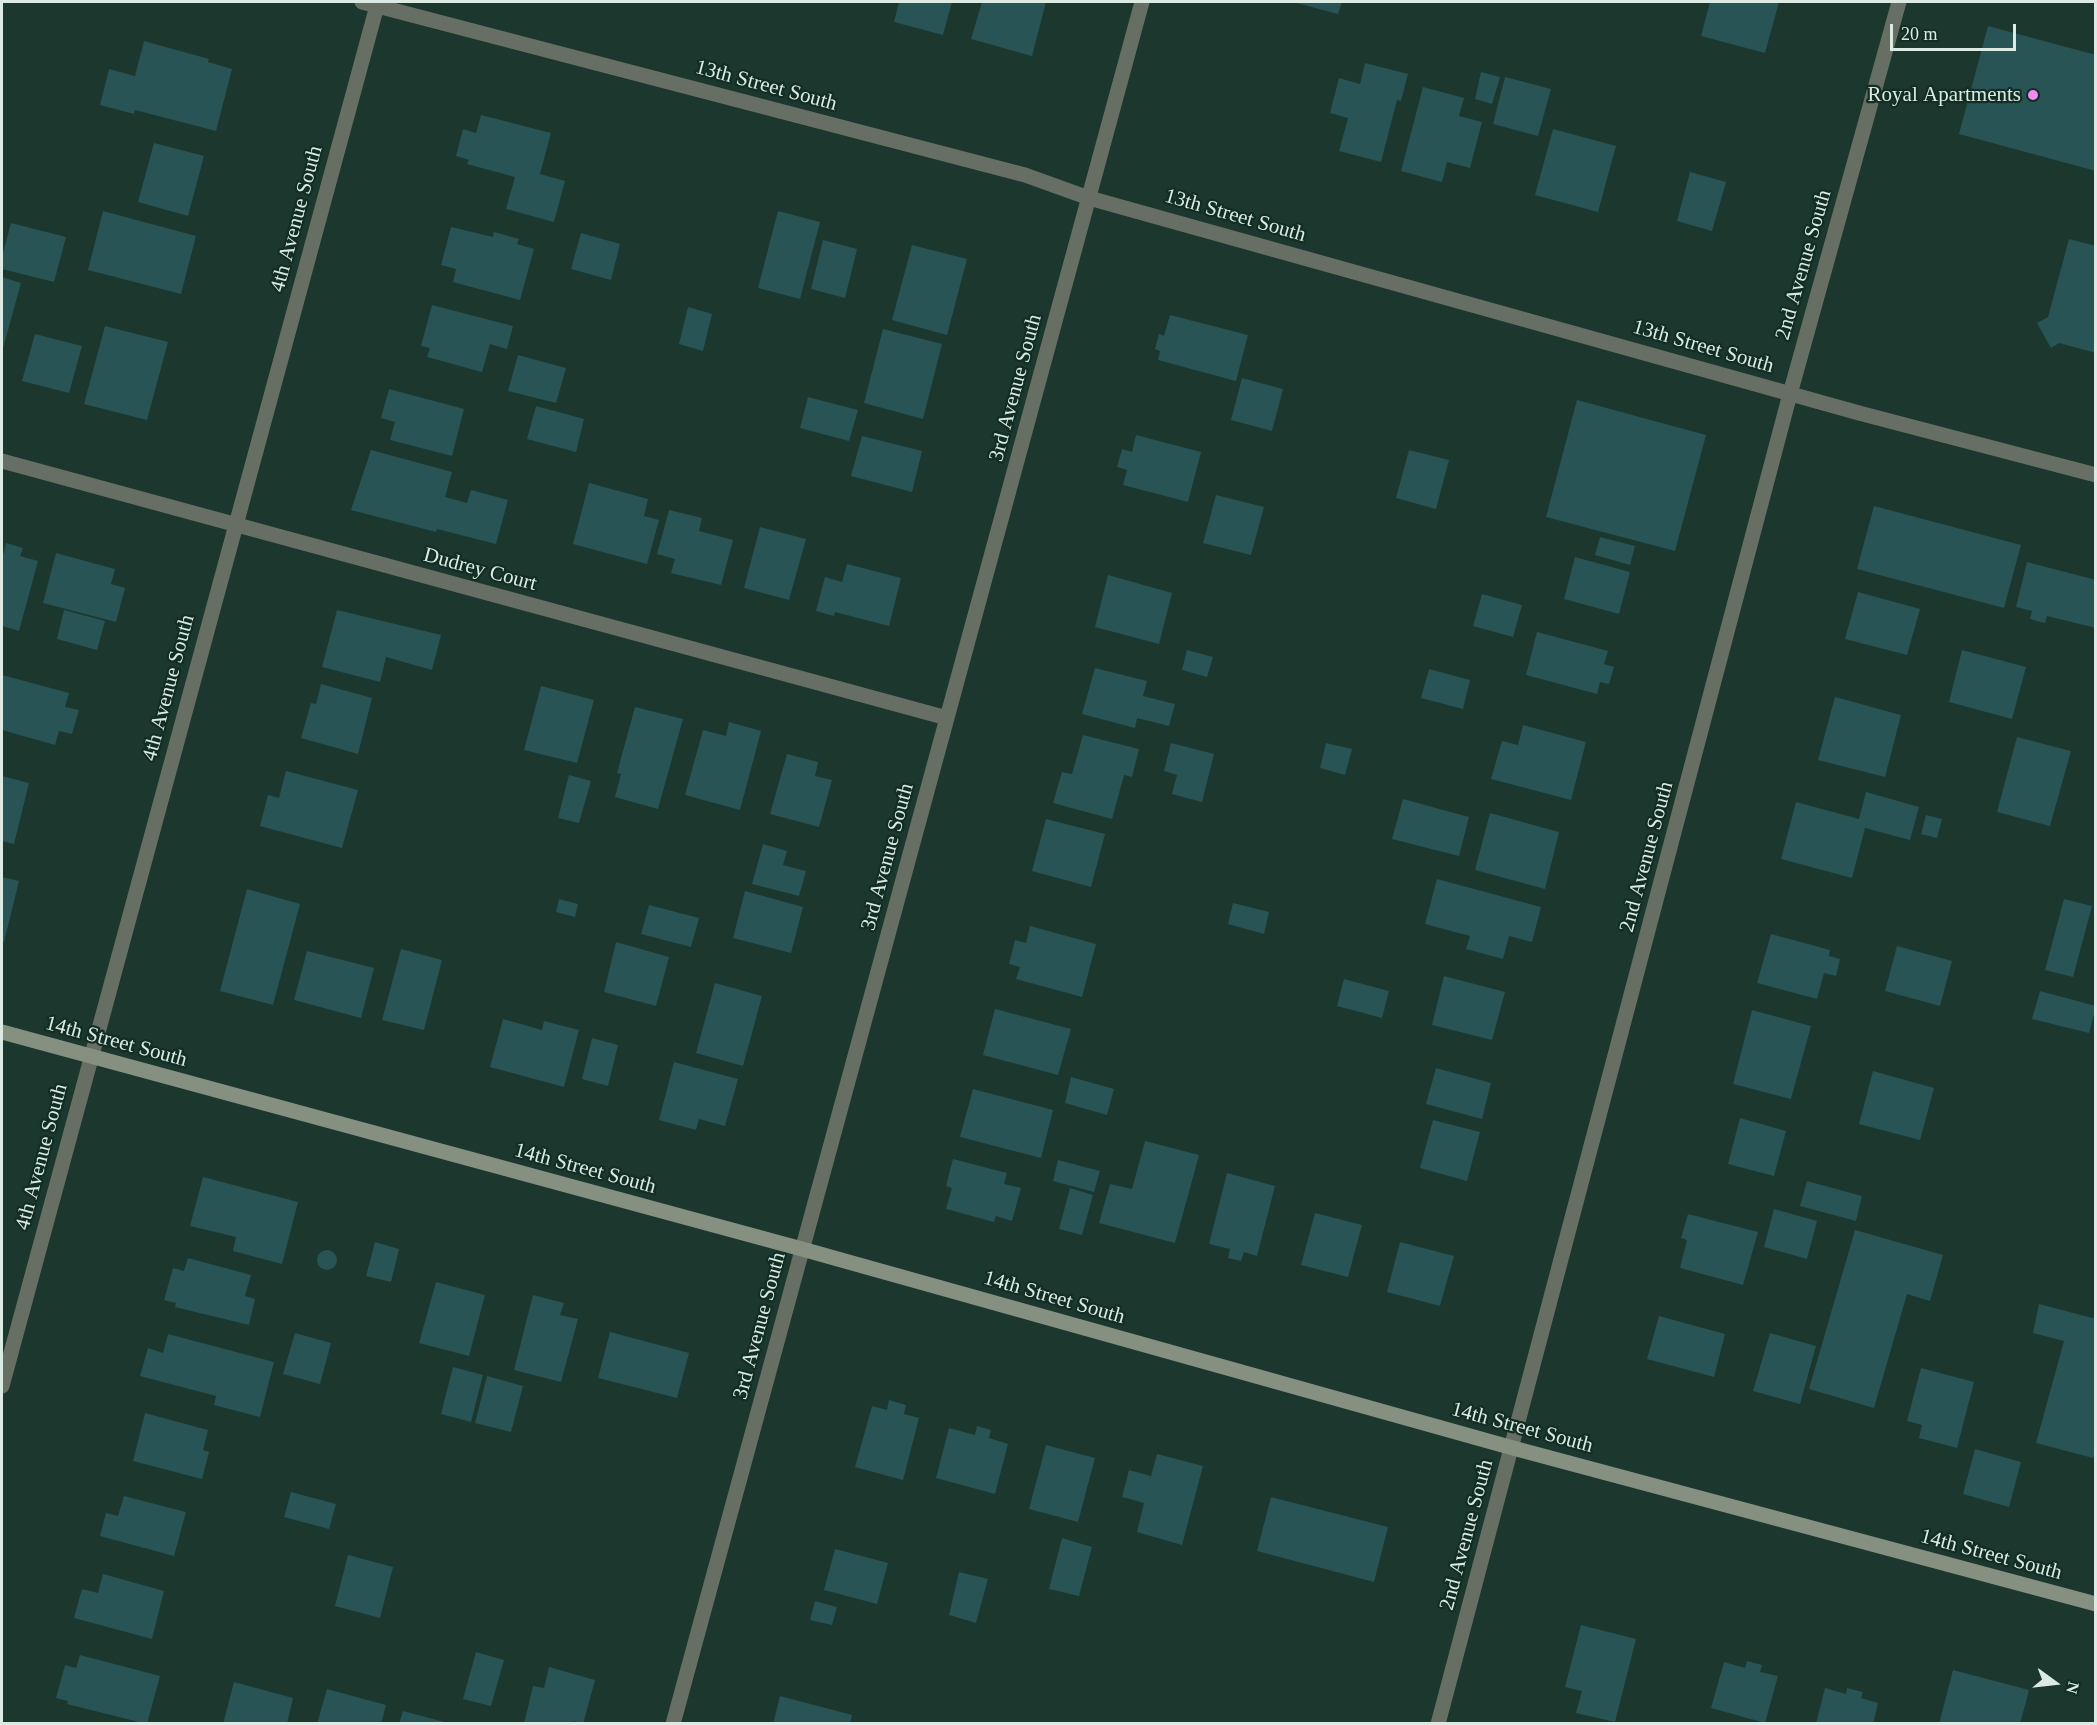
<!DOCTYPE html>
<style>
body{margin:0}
#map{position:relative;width:2097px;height:1725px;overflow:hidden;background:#1c372d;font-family:"Times New Roman",serif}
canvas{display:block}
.frame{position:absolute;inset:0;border:3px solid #dbebe4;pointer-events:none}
.north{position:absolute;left:2025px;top:1653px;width:60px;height:60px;-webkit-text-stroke:4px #122d23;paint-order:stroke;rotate:105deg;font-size:16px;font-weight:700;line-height:24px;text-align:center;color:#dbebe4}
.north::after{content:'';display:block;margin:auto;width:21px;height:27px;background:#dbebe4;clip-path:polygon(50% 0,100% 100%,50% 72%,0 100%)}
.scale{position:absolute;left:1890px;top:24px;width:126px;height:27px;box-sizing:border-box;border:3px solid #dbebe4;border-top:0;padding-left:8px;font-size:18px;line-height:21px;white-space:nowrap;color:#dbebe4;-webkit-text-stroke:4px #122d23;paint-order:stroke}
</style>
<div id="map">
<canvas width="2097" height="1725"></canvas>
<div class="frame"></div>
<div class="north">N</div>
<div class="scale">20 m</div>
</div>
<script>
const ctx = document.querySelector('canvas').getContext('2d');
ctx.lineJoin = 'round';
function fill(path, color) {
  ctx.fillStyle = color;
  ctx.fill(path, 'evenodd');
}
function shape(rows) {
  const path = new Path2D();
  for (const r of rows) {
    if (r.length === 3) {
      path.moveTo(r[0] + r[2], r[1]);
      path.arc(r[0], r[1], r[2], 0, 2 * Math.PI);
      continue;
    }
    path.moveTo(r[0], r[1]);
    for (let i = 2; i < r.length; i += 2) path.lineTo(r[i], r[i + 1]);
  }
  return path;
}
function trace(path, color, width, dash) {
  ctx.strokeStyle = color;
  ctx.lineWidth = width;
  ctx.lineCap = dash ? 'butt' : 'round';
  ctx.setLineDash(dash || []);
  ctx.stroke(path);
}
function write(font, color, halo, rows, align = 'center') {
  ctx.font = font + ' "Times New Roman",serif';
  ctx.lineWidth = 4.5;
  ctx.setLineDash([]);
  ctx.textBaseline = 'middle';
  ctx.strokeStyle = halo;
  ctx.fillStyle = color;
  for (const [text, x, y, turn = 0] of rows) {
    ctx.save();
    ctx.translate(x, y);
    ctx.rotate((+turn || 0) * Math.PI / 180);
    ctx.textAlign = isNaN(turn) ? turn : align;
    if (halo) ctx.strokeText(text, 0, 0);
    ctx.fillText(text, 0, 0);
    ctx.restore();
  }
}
fill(shape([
 [899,2,952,2,943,35,894,22],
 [982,2,1046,2,1032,56,971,39],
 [1293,2,1342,2,1338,14],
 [1710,2,1779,2,1765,53,1701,36],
 [1988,26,2096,55,2096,171,1959,134],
 [144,41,209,59,208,62,232,69,216,131,135,110,134,114,100,105,109,69,135,76],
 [1365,63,1408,74,1401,101,1397,100,1381,162,1339,151,1348,118,1330,113,1339,78,1360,84],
 [1481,72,1500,77,1492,104,1475,99],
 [1505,77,1551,89,1538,136,1493,124],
 [1423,87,1464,98,1459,116,1482,122,1470,168,1447,162,1442,182,1401,171],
 [481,115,551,133,540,174,565,181,554,222,506,209,515,177,467,164,469,160,456,156,463,129,476,133],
 [1553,129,1616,146,1598,212,1535,195],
 [154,143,204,156,188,216,138,202],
 [1690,172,1726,182,1712,231,1677,221],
 [103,211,196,236,181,294,88,270],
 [778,211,820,222,800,299,758,288],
 [11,223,66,237,54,282,2,269,2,257],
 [451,227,493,237,494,232,519,239,517,244,534,249,520,300,453,282,456,269,441,265],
 [581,233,620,244,611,280,571,269],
 [2069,239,2096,246,2096,353,2059,343,2051,348,2037,323,2048,317],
 [823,240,857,249,845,298,811,289],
 [912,245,967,259,947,335,892,320],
 [2,277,21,283,2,352],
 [432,305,513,326,507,349,490,344,482,372,427,357,430,348,421,346],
 [688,307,712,314,703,351,679,344],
 [1170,315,1248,335,1236,381,1158,360,1160,351,1155,349,1159,334,1164,336],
 [105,326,168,342,147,420,84,404],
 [883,329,942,344,923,419,864,403],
 [35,334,82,346,69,393,22,381],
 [518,355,566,368,556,403,508,391],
 [1242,378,1283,389,1272,431,1231,420],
 [389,389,464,409,452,456,390,440,395,422,381,418],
 [808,397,858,410,849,441,800,428],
 [1577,400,1706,435,1675,551,1546,517],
 [536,406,584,419,576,452,527,439],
 [1136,435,1201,452,1188,502,1123,485,1127,470,1117,467,1122,449,1132,452],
 [862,436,922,451,912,492,851,476],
 [371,450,452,472,445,497,467,503,471,490,508,500,496,544,437,529,436,532,351,510],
 [1409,450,1449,460,1436,509,1396,498],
 [589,483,648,499,644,516,659,520,647,564,573,544],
 [1216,495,1264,507,1251,555,1203,543],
 [1874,506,2021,545,2004,608,1857,569],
 [669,510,702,518,699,531,733,540,721,585,671,573,675,559,657,554],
 [760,527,806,539,789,600,744,588],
 [1600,537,1635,546,1630,565,1595,555],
 [6,543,23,548,20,556,38,561,19,631,2,626,2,559],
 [56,553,115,569,111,584,125,588,116,622,43,603],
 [1575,557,1630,572,1619,614,1564,599],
 [2027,562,2096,580,2096,628,2047,616,2045,623,2030,619,2032,611,2016,607],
 [847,564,901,578,889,626,835,612,834,616,816,611,825,577,842,582],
 [1108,575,1172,593,1159,644,1095,627],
 [1858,592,1920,609,1907,655,1845,639],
 [1482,594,1522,605,1513,637,1473,626],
 [64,610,105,621,97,650,57,639],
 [337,610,441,635,432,670,386,657,380,682,322,667],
 [1537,632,1608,651,1604,664,1614,667,1609,684,1600,682,1597,694,1526,675],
 [1187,650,1213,657,1207,677,1182,670],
 [1962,650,2026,667,2012,719,1949,702],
 [1095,668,1147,681,1143,696,1175,704,1169,726,1137,718,1135,728,1082,714],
 [1429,669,1470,680,1463,709,1421,698],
 [2,675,69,693,65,707,79,710,72,734,59,731,55,745,2,730],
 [321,684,372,698,358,754,301,738,311,703,316,704],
 [541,686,594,700,577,763,524,750],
 [1835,697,1901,715,1885,777,1818,760],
 [635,707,683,719,658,809,615,797,621,774,617,773],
 [729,722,761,731,740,810,685,795,703,730,726,736],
 [1523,725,1586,742,1571,800,1491,779,1502,741,1518,745],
 [1083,735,1139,749,1132,777,1124,775,1112,819,1053,803,1062,772,1072,774],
 [2017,737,2071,751,2050,826,1997,812],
 [1171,743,1214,754,1202,802,1172,794,1177,775,1164,771],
 [1326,743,1352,749,1345,775,1320,768],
 [787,754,818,762,815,776,832,780,819,827,770,814],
 [286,771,358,790,342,848,260,826,268,795,279,798],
 [569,775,591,781,579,823,558,818],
 [2,776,29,783,14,844,2,841],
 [1866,792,1919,807,1910,840,1865,828,1852,878,1781,859,1796,802,1859,819],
 [1403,799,1469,817,1459,856,1392,839],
 [1490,813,1559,832,1545,889,1475,870],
 [1926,815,1942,819,1937,838,1921,834],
 [1046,819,1105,834,1091,887,1032,871],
 [763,844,787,851,783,865,806,871,799,896,752,884],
 [2,877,19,881,4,942,2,941],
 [1437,879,1541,907,1532,942,1509,936,1503,959,1466,949,1470,936,1425,924],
 [247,889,300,904,273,1005,220,991],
 [745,891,803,907,791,953,733,938],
 [559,899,578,904,575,917,556,912],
 [2064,899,2092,906,2073,977,2045,970],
 [1233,903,1269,912,1264,934,1228,924],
 [649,905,699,918,691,947,641,934],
 [1030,926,1096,944,1082,997,1016,979,1020,967,1009,964,1015,940,1026,943],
 [1771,934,1830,950,1829,956,1840,959,1836,976,1824,973,1817,999,1757,983],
 [616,942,669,957,656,1006,604,992],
 [1897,946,1952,961,1940,1006,1885,991],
 [401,949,442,960,424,1030,382,1020],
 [307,951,374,968,361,1018,294,1000],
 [1444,976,1505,992,1492,1040,1432,1025],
 [1344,979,1389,991,1382,1018,1337,1006],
 [715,983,762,996,743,1066,696,1053],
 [2040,991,2096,1006,2089,1033,2032,1019],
 [995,1009,1071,1029,1058,1075,983,1055],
 [1752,1010,1811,1026,1791,1099,1733,1084],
 [503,1019,542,1030,544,1021,579,1030,564,1087,490,1067],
 [592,1038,618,1045,608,1086,582,1079],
 [674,1062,738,1079,725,1126,699,1119,696,1130,659,1120],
 [1436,1068,1491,1083,1482,1119,1426,1104],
 [1873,1071,1934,1088,1920,1140,1859,1124],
 [1071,1077,1114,1089,1107,1115,1065,1103],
 [973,1089,1053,1110,1041,1158,960,1137],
 [1740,1118,1786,1131,1774,1176,1728,1164],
 [1433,1120,1480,1132,1467,1181,1420,1168],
 [1145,1141,1199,1155,1175,1243,1099,1223,1110,1184,1132,1189],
 [953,1159,1007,1173,1004,1184,1021,1188,1012,1221,996,1216,994,1222,946,1209,952,1188,946,1186],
 [1058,1160,1100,1171,1094,1192,1053,1181],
 [1227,1173,1275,1186,1257,1256,1244,1252,1241,1261,1228,1258,1230,1249,1209,1244],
 [203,1177,298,1202,282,1264,233,1251,236,1237,190,1226],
 [1807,1181,1862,1196,1856,1221,1800,1206],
 [1070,1188,1093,1195,1082,1235,1059,1229],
 [1774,1209,1817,1221,1807,1259,1764,1247],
 [1315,1213,1362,1225,1348,1277,1301,1265],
 [1688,1214,1758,1232,1743,1285,1680,1268,1687,1240,1681,1238],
 [1855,1230,1943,1255,1930,1301,1907,1294,1874,1408,1809,1389],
 [375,1242,399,1249,391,1282,366,1276],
 [1400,1242,1454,1256,1440,1306,1387,1292],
 [327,1260,10],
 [188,1258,251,1275,245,1296,255,1299,249,1325,175,1307,176,1303,164,1300,173,1268,184,1271],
 [436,1282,485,1295,469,1356,419,1343],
 [533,1295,564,1303,560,1315,578,1319,561,1382,514,1370],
 [2039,1304,2096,1319,2096,1448,2093,1458,2036,1443,2064,1341,2033,1333],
 [1659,1316,1725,1334,1714,1377,1647,1359],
 [610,1332,689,1353,677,1398,598,1378],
 [295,1333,331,1343,320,1384,283,1374],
 [1770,1333,1816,1346,1800,1404,1753,1391],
 [168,1334,274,1362,260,1417,214,1405,216,1396,140,1376,148,1348,163,1353],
 [453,1367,483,1375,471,1422,441,1414],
 [1921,1368,1974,1382,1957,1448,1919,1438,1922,1425,1907,1421],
 [487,1376,523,1386,511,1432,475,1423],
 [889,1400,906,1405,904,1414,919,1418,903,1480,855,1467,872,1406,887,1410],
 [145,1413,208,1430,203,1450,209,1452,202,1479,133,1461],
 [977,1426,991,1430,989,1438,1008,1444,995,1494,936,1478,949,1428,975,1435],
 [1046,1445,1095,1458,1078,1522,1029,1509],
 [1975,1449,2021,1462,2009,1507,1963,1494],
 [1157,1454,1203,1466,1182,1545,1137,1532,1144,1503,1122,1497,1129,1470,1151,1476],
 [291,1492,336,1504,329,1529,284,1517],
 [124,1496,186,1512,174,1556,100,1536,106,1513,118,1516],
 [1271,1497,1388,1527,1374,1582,1257,1551],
 [1062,1538,1092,1547,1079,1596,1049,1589],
 [835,1549,888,1563,877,1604,824,1590],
 [348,1555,393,1567,380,1618,335,1606],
 [959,1572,988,1579,976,1623,949,1615],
 [103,1574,164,1591,152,1639,74,1618,82,1589,98,1593],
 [815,1601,837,1607,832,1625,810,1620],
 [1581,1625,1636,1639,1615,1722,1576,1713,1582,1691,1565,1687],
 [476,1652,504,1660,491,1706,463,1699],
 [80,1655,160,1676,147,1724,67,1704,68,1701,56,1698,65,1665,76,1668],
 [1747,1661,1762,1665,1760,1672,1778,1676,1765,1723,1711,1708,1724,1662,1745,1668],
 [549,1667,595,1680,583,1724,573,1721,573,1724,524,1724,533,1686,544,1688],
 [1953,1670,2029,1690,2020,1724,1939,1724],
 [234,1682,293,1698,287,1724,223,1724],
 [1825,1688,1846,1694,1847,1688,1863,1692,1861,1698,1878,1703,1873,1724,1816,1724],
 [327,1689,386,1705,381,1724,317,1724],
 [780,1696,852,1715,850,1724,773,1724],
 [403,1711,448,1723,448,1724,399,1724]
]), '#285456');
trace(shape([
 [362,2,1025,175,1089,198,1859,413,2096,475],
 [2,461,947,718],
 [2,1386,378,2],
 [673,1724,1142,2],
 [1438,1724,1790,394,1899,2]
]), '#676e64', 15);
trace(shape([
 [2,1032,802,1249,1513,1448,2096,1604]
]), '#859081', 15);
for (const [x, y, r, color] of [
 [2033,95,6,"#f38af1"]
]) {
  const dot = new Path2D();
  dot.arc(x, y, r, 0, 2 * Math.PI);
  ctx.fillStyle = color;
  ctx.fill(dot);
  trace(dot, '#122d23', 2);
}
write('21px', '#dbebe4', '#122d23', [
 ["13th Street South",766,86,15],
 ["13th Street South",1235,216,16],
 ["4th Avenue South",297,219,-75],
 ["2nd Avenue South",1804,265,-74],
 ["13th Street South",1703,347,16],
 ["3rd Avenue South",1016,388,-75],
 ["Dudrey Court",480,570,15],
 ["4th Avenue South",169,688,-75],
 ["3rd Avenue South",888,857,-75],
 ["2nd Avenue South",1647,857,-75],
 ["14th Street South",116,1042,15],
 ["4th Avenue South",42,1157,-75],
 ["14th Street South",585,1169,15],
 ["14th Street South",1054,1298,16],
 ["3rd Avenue South",760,1326,-75],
 ["14th Street South",1522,1428,15],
 ["2nd Avenue South",1467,1535,-75],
 ["14th Street South",1991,1555,15]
]);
write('21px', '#dbebe4', '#122d23', [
 ["Royal Apartments",2021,95]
], 'right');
</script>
